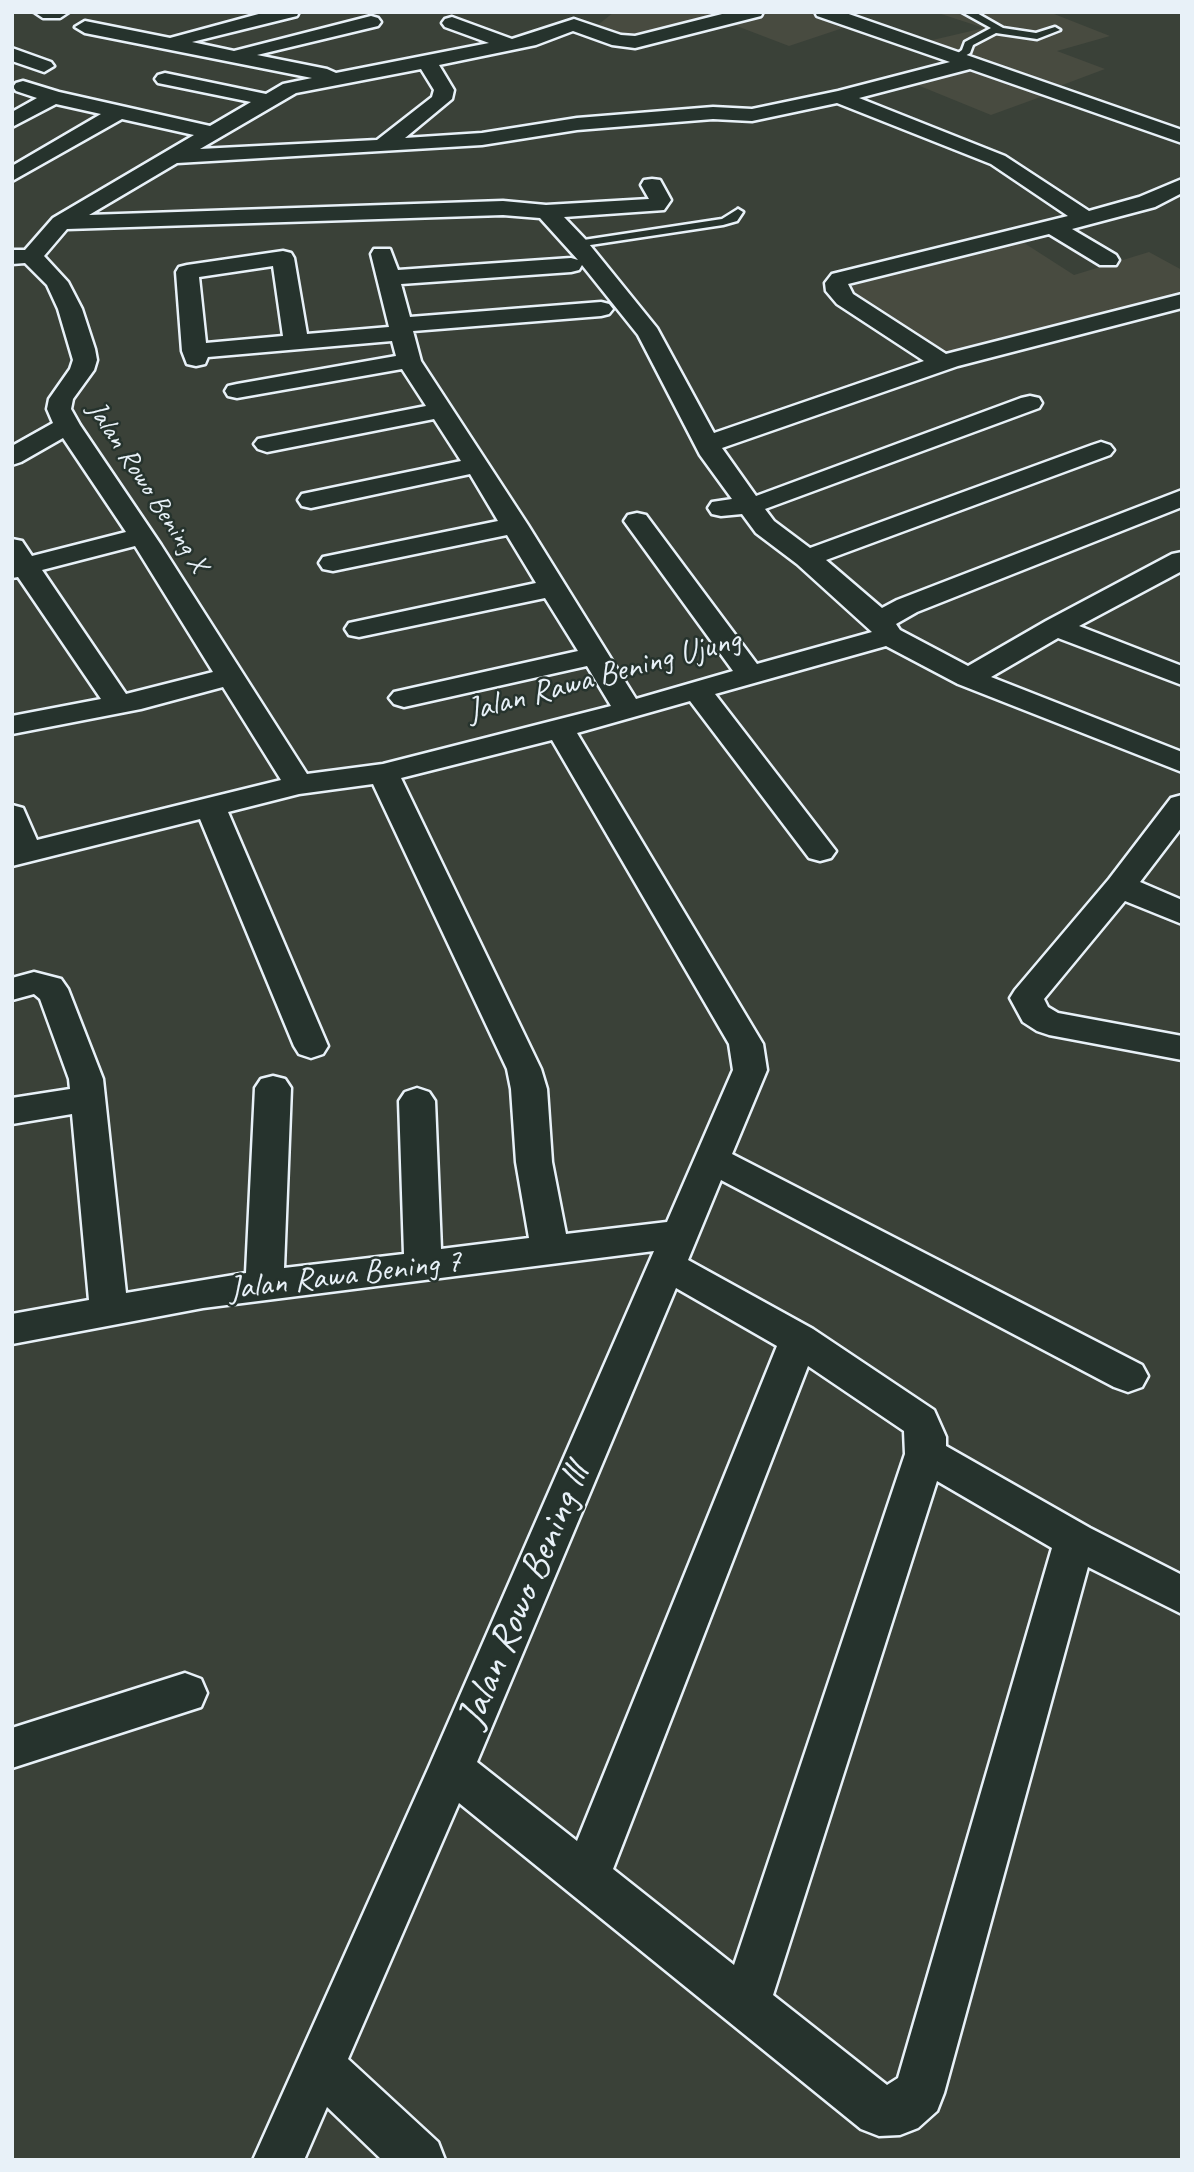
<!DOCTYPE html>
<style>
body{margin:0}
#map{position:relative;width:1194px;height:2172px;overflow:hidden;background:#3a4138;font-family:Caveat,sans-serif}
canvas{display:block}
.frame{position:absolute;inset:0;border:14px solid #e8f1f8;pointer-events:none}
</style>
<div id="map">
<canvas width="1194" height="2172"></canvas>
<div class="frame"></div>
</div>
<script>
const ctx = document.querySelector('canvas').getContext('2d');
ctx.lineJoin = 'round';
function fill(path, color) {
  ctx.fillStyle = color;
  ctx.fill(path, 'evenodd');
}
function shape(rows) {
  const path = new Path2D();
  for (const r of rows) {
    path.moveTo(r[0], r[1]);
    for (let i = 2; i < r.length; i += 2) path.lineTo(r[i], r[i + 1]);
  }
  return path;
}
function trace(path, color, width, dash) {
  ctx.strokeStyle = color;
  ctx.lineWidth = width;
  ctx.lineCap = dash ? 'butt' : 'round';
  ctx.setLineDash(dash || []);
  ctx.stroke(path);
}
function write(font, color, halo, rows, align = 'center') {
  ctx.font = font + ' Caveat,sans-serif';
  ctx.lineWidth = 5;
  ctx.setLineDash([]);
  ctx.textBaseline = 'middle';
  ctx.strokeStyle = halo;
  ctx.fillStyle = color;
  for (const [text, x, y, turn = 0] of rows) {
    ctx.save();
    ctx.translate(x, y);
    ctx.rotate((+turn || 0) * Math.PI / 180);
    ctx.textAlign = isNaN(turn) ? turn : align;
    if (halo) ctx.strokeText(text, 0, 0);
    ctx.fillText(text, 0, 0);
    ctx.restore();
  }
}
fill(shape([
 [614,12,811,12,849,26,789,46,721,20,633,40,594,28],
 [935,12,1049,12,1110,36,1057,51,1105,69,1057,87,924,42,984,28],
 [967,66,1046,95,991,115,910,82],
 [1021,241,1074,275,1149,252,1182,270,1182,293,942,357,844,289,885,274]
]), '#484b40');
const lane = shape([
 [962,12,975,12,1003,28,1036,33,1055,27,1060,30,1037,39,996,33,973,45,970,53,958,60,953,57,962,50,965,42,991,28,962,12],
 [738,209,743,212,737,221,723,225,577,247,571,244,577,241,722,219,738,209]
]);
const street = shape([
 [34,12,69,12,60,18,43,18,34,12],
 [266,12,299,12,297,16,192,42,234,51,371,16,378,18,381,22,378,26,257,55,327,69,336,73,489,43,445,27,442,23,445,19,452,17,512,39,574,19,621,35,635,36,730,12,763,12,761,16,635,48,612,45,573,31,536,45,439,65,454,90,452,99,405,138,482,133,577,118,713,107,752,109,838,91,950,62,817,16,815,12,843,12,1182,130,1182,143,970,69,859,98,1005,156,1089,211,1139,197,1182,179,1182,193,1155,207,1072,229,1116,255,1119,260,1116,265,1100,265,1049,234,848,284,853,294,946,354,1182,294,1182,308,958,366,722,448,756,496,1021,398,1030,396,1039,398,1042,403,1039,408,765,509,774,521,810,548,1092,445,1101,442,1110,445,1114,450,1110,455,826,560,882,608,897,600,1182,490,1182,507,917,612,896,624,900,630,968,666,1046,621,1172,554,1182,552,1182,571,1079,626,1182,666,1182,685,1058,638,991,677,1182,752,1182,772,958,684,886,646,715,694,836,851,831,858,820,861,809,858,690,701,577,733,763,1044,767,1070,732,1154,1142,1365,1148,1376,1142,1387,1128,1392,1114,1387,721,1180,688,1260,813,1329,934,1410,946,1437,946,1446,1090,1528,1182,1575,1182,1614,1088,1567,944,2093,937,2111,918,2128,900,2135,879,2136,861,2129,459,1803,348,2059,438,2142,445,2160,382,2160,327,2107,304,2160,253,2160,428,1769,654,1251,203,1308,12,1344,12,1314,89,1300,72,1114,12,1124,12,1098,70,1089,69,1079,40,999,34,994,12,1000,12,978,34,972,61,979,68,989,103,1079,126,1293,246,1273,255,1088,261,1079,273,1076,285,1079,291,1088,284,1268,404,1254,399,1101,405,1092,417,1088,429,1092,435,1101,441,1249,529,1238,516,1162,511,1089,507,1069,373,784,299,794,228,812,328,1046,323,1054,311,1058,299,1054,294,1046,200,819,12,866,12,805,23,808,37,840,281,780,223,687,141,709,12,734,12,716,101,699,18,577,12,578,12,539,22,541,32,556,126,532,63,438,21,462,12,465,12,446,53,423,47,409,49,399,70,369,73,360,58,309,47,285,25,263,12,264,12,250,25,250,53,218,194,135,122,119,12,181,12,166,101,114,56,104,12,127,12,112,37,98,16,91,13,87,16,83,23,81,59,92,210,126,251,102,158,83,155,79,158,75,165,73,266,94,283,84,312,78,85,33,75,27,85,21,170,38,266,12],
 [421,69,434,90,432,97,377,140,200,149,296,93,421,69],
 [837,103,991,164,1068,216,832,274,825,283,826,291,837,304,924,361,714,433,657,328,585,239,564,217,664,210,671,200,660,180,652,179,644,180,641,185,649,199,546,205,503,201,89,215,177,163,482,145,577,130,713,119,752,121,837,103],
 [503,215,540,218,578,260,571,258,398,270,390,249,374,249,371,254,389,327,307,334,294,258,291,253,283,251,187,265,179,267,176,272,182,351,187,364,196,366,205,364,208,357,392,341,396,356,237,384,228,386,225,391,228,396,237,398,402,369,426,406,258,439,254,444,258,449,267,452,434,419,461,461,302,494,298,500,302,506,311,508,470,474,498,521,323,557,319,563,323,569,333,571,507,535,536,583,349,623,345,629,349,635,359,637,545,598,578,651,394,692,389,698,394,704,404,707,587,666,611,706,383,764,307,774,161,545,80,425,71,409,73,399,94,370,97,360,95,349,82,309,68,282,44,256,67,229,503,215],
 [582,265,638,335,700,455,732,499,712,502,708,508,712,514,721,516,742,514,756,533,797,564,872,632,757,664,646,515,637,513,628,515,624,521,733,671,636,699,528,525,421,361,413,331,601,316,609,314,613,309,609,304,601,302,410,317,401,284,571,272,579,270,582,265],
 [273,266,283,336,206,343,199,277,273,266],
 [135,546,213,672,126,694,42,570,135,546],
 [552,740,729,1044,733,1070,667,1222,566,1234,552,1162,547,1089,541,1069,401,778,552,740],
 [676,1288,777,1346,577,1841,477,1762,676,1288],
 [808,1366,904,1431,905,1454,734,1965,613,1869,808,1366],
 [937,1481,1052,1548,898,2078,887,2085,773,1995,937,1481],
 [12,48,51,62,54,66,44,72,12,61,12,48],
 [1182,795,1182,827,1140,882,1182,900,1182,924,1125,901,1044,999,1048,1007,1058,1013,1182,1036,1182,1060,1049,1035,1037,1031,1023,1022,1010,998,1015,990,1109,879,1171,798,1182,795],
 [185,1673,201,1679,207,1693,201,1707,12,1768,12,1728,185,1673]
]);
trace(lane, '#e8f1f8', 5);
trace(street, '#e8f1f8', 5);
fill(lane, '#26332d');
fill(street, '#26332d');
write('28px', '#e8f1f8', '#26332d', [
 ["Jalan Rowo Bening X",147,487,57]
]);
write('33px', '#e8f1f8', '#26332d', [
 ["Jalan Rawa Bening Ujung",604,676,-15],
 ["Jalan Rawa Bening 7",345,1276,-7]
]);
write('40px', '#e8f1f8', '#26332d', [
 ["Jalan Rowo Bening lll",525,1596,-67]
]);
</script>
